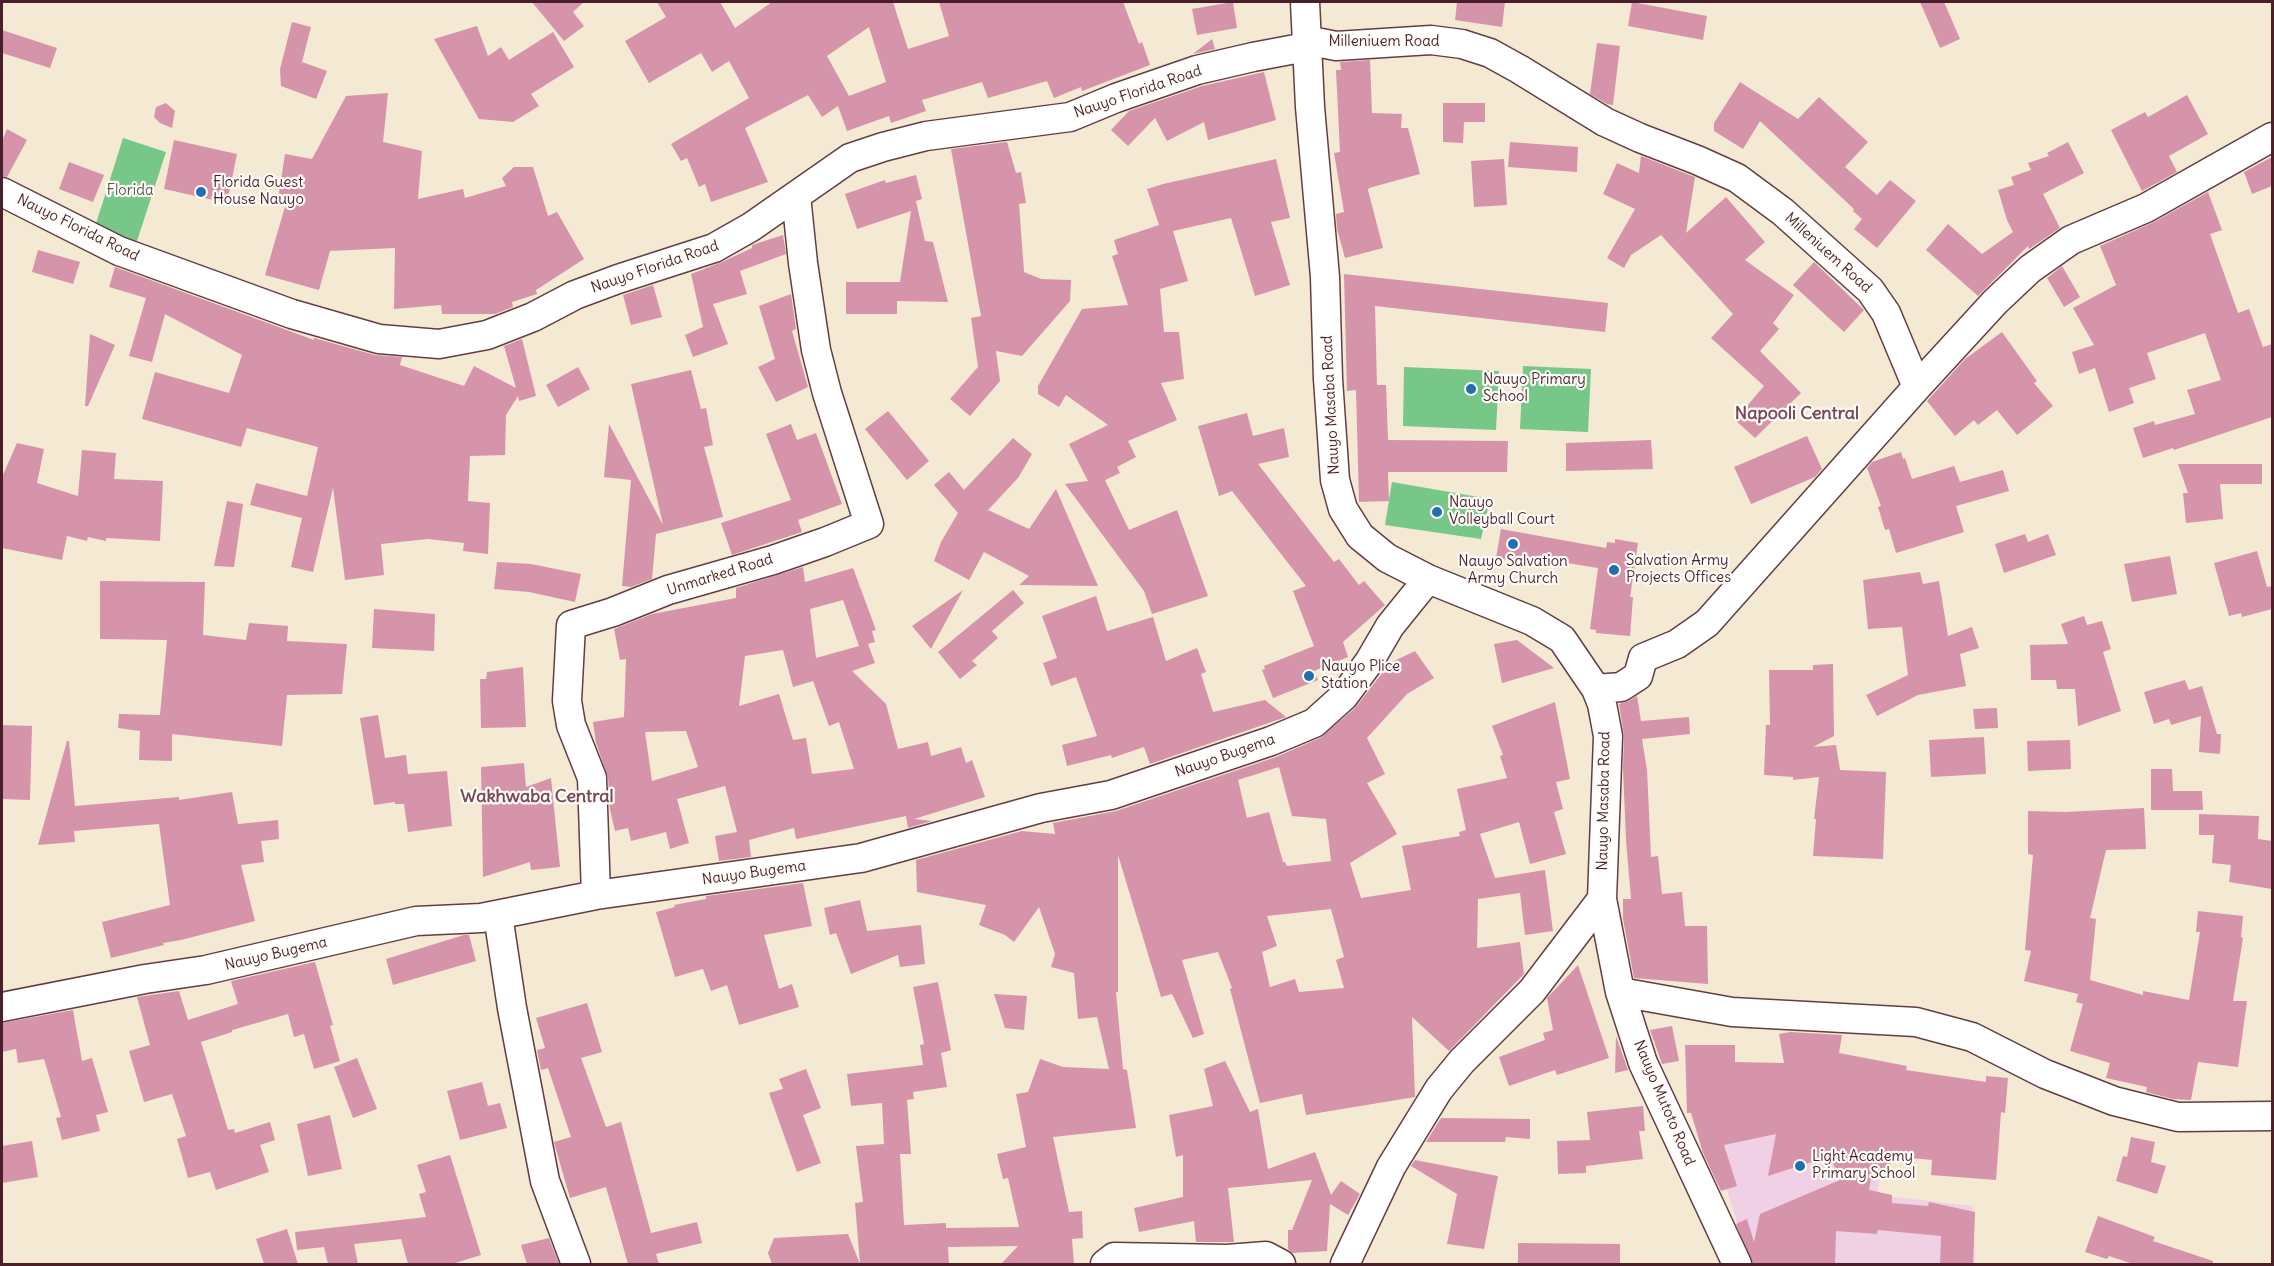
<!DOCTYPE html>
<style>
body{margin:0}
#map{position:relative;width:2274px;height:1266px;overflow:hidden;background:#f4e9d3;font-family:Delius,sans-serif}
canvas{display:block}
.frame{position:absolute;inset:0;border:3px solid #4a1f2b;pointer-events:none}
</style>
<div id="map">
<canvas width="2274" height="1266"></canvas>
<div class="frame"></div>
</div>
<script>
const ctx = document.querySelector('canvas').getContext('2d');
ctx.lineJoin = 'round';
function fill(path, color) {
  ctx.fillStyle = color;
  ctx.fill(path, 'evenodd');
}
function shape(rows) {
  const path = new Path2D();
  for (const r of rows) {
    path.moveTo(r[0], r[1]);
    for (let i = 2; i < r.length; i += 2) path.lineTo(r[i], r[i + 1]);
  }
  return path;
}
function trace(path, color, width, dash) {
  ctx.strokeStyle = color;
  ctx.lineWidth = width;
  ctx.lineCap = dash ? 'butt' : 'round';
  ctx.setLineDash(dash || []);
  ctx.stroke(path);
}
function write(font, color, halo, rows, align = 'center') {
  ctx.font = font + ' Delius,sans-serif';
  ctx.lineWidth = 4.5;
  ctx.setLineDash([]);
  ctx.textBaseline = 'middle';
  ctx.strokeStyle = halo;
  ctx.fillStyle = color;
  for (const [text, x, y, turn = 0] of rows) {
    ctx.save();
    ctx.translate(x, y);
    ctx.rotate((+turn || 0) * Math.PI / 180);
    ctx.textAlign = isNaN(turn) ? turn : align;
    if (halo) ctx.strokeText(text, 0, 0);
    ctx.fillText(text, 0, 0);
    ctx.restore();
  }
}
fill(shape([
 [1709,1131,1884,1136,1877,1195,1973,1206,1975,1264,1757,1264,1737,1223]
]), '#f0d0e5');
fill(shape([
 [123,138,166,152,136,244,94,230],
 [1523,366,1591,369,1588,432,1520,429],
 [1404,367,1499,371,1496,430,1403,426],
 [1392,482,1490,499,1481,539,1385,525]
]), '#77c788');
fill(shape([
 [532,2,584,2,573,12,584,26,564,41],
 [657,2,720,2,735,28,772,2,893,2,908,49,949,36,939,2,1123,2,1139,44,1142,42,1150,65,1082,91,1081,87,1054,98,1047,81,988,98,982,82,922,100,926,111,891,123,889,116,847,131,838,106,822,117,808,95,745,128,768,182,711,202,705,184,699,187,687,158,681,161,671,144,749,98,729,61,712,72,701,53,649,83,625,41,666,17],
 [869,27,886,82,849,96,827,56],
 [1233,2,1237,28,1197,35,1192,9],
 [1457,2,1505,2,1502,27,1455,20],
 [1632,2,1707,16,1703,40,1628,26],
 [1920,2,1944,2,1960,39,1940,48],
 [292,22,311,27,302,62,327,71,316,99,281,86,280,69],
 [477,26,488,56,501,47,509,60,553,32,574,67,531,94,539,106,513,122,479,119,434,39],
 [2,30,57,48,50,68,2,53],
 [1212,39,1215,49,1193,54],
 [1597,43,1620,46,1613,105,1607,104,1590,94],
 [1370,60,1372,113,1402,114,1401,128,1408,128,1420,174,1369,188,1368,190,1383,248,1345,258,1337,229,1336,214,1344,212,1334,153,1340,152,1336,70,1341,70,1340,62],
 [1264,72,1276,120,1208,140,1204,122,1167,141,1155,118,1128,146,1111,130,1129,111,1202,86],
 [1740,82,1798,119,1819,97,1868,142,1845,167,1877,195,1890,180,1916,201,1877,248,1854,229,1862,219,1853,211,1854,209,1760,121,1743,149,1714,131,1714,123],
 [388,93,383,142,422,151,418,199,463,189,465,198,506,186,502,178,514,167,533,167,548,216,557,212,584,259,536,290,537,294,512,302,513,307,495,314,442,314,441,305,394,309,395,248,330,251,319,290,265,275,287,200,278,199,285,154,312,159,346,96],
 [2187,95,2208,134,2169,156,2177,172,2142,191,2111,130,2145,112,2148,117],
 [166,103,175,111,172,128,160,123,154,117,156,107],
 [1443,103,1485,103,1485,122,1464,122,1463,143,1443,142],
 [7,129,27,140,7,177,2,176,2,141],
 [174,140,237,154,227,203,164,189],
 [1007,142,1016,173,1021,172,1026,203,1019,204,1024,272,1041,279,1071,280,1070,301,1022,356,996,351,1000,381,970,416,950,399,978,367,971,318,981,316,951,149],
 [1510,142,1578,147,1577,172,1508,167],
 [2068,142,2084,173,2043,194,2060,228,2029,249,2028,246,1978,296,1926,250,1948,224,1982,254,2013,232,2007,220,1998,190,2014,185,2011,177,2031,170,2028,163,2049,156,2047,153],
 [1641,156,1695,177,1686,233,1726,197,1765,242,1745,260,1794,295,1773,323,1779,329,1760,351,1801,393,1755,438,1735,420,1764,386,1711,338,1733,314,1661,235,1631,255,1624,268,1607,258,1635,209,1603,194,1617,163,1639,173],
 [2272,157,2272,186,2252,194,2244,172],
 [1276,159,1290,218,1271,222,1290,285,1255,296,1231,218,1173,231,1188,281,1160,289,1164,332,1179,332,1184,379,1161,383,1177,420,1128,441,1136,457,1117,467,1120,473,1105,480,1129,530,1177,510,1208,596,1152,614,1144,591,1065,484,1088,481,1069,444,1108,425,1066,395,1059,407,1038,394,1038,386,1082,309,1128,305,1112,256,1118,254,1114,240,1159,225,1147,189,1163,184],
 [1504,159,1507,205,1474,207,1471,161],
 [69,162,104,175,93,202,59,189],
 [916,175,922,199,916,201,925,241,933,242,948,302,897,301,897,314,846,314,846,282,900,282,911,211,857,229,845,194,885,180,886,183],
 [2208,192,2222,230,2210,234,2238,313,2249,309,2263,347,2272,344,2272,417,2174,450,2173,448,2143,458,2133,428,2154,421,2155,425,2195,414,2187,390,2221,380,2205,333,2147,353,2156,379,2129,388,2134,403,2109,412,2095,368,2079,374,2072,352,2094,345,2073,308,2116,285,2100,246,2154,222],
 [783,235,786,254,740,271,747,294,713,304,728,344,693,357,685,335,703,327,691,274,722,262,752,248,752,245],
 [38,250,80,262,73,284,32,272],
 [1814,262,1864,310,1844,332,1793,285],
 [2062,266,2080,297,2064,307,2047,278],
 [115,267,314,340,314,338,375,355,402,357,400,365,464,386,474,366,516,388,504,346,522,339,536,396,519,401,518,396,506,415,505,455,470,456,468,501,490,503,488,554,463,551,464,543,428,539,381,544,384,575,345,580,333,488,313,572,291,567,302,518,250,505,256,483,307,496,318,447,247,428,241,447,142,419,155,372,229,393,242,355,165,314,152,362,129,356,146,298,109,287],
 [1344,274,1608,303,1605,332,1375,306,1377,385,1386,385,1388,440,1508,441,1507,472,1388,472,1389,501,1359,502,1356,390,1347,391],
 [653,285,662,317,631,325,623,295],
 [791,294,796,329,792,331,808,387,776,402,758,367,775,359,759,306],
 [2002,332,2037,381,2034,383,2053,406,2017,435,1997,410,1978,425,1974,420,1955,436,1927,401,1965,359],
 [90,334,115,345,88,406,85,406],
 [578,367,590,389,558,407,546,385],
 [691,370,701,409,706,408,713,445,704,447,723,517,656,534,652,579,631,587,622,586,631,480,604,477,609,424,663,525,631,384],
 [888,411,929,461,907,480,865,429],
 [1247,413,1253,436,1284,428,1289,457,1258,464,1334,562,1339,559,1359,585,1364,581,1385,605,1343,642,1348,657,1314,671,1318,680,1273,698,1262,670,1265,669,1264,666,1314,646,1293,591,1306,586,1232,491,1219,496,1198,426],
 [791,424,797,440,816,433,842,504,798,520,802,532,732,555,721,523,791,500,766,434],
 [1807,436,1822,469,1815,477,1751,504,1734,467],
 [1013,438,1032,454,1018,478,988,510,1029,529,1056,489,1098,586,1019,585,1029,576,984,552,969,580,934,561,941,542,958,513,934,485,949,472,964,490],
 [1651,440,1653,469,1566,471,1566,443],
 [17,443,44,449,37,483,78,496,82,450,116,453,114,479,163,481,160,541,106,538,106,541,88,537,87,541,67,536,62,560,2,548,2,477],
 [1901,452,1903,459,1905,458,1912,479,1954,466,1960,482,2003,470,2009,491,1956,506,1964,532,1896,553,1889,529,1885,530,1878,507,1881,506,1867,468,1872,462],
 [2178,464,2262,464,2262,484,2220,484,2223,519,2186,523,2183,493,2188,493],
 [227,501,243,504,234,567,214,566],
 [1501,529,1606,548,1607,542,1615,543,1615,539,1638,543,1630,597,1633,597,1630,636,1596,633,1596,630,1590,629,1598,568,1561,562,1561,567,1496,558],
 [2025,534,2028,542,2048,534,2056,555,2004,573,1995,544],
 [2257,551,2267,587,2272,586,2272,609,2242,617,2241,613,2229,616,2214,563],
 [2170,556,2177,594,2132,602,2124,564],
 [497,562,531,564,581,574,575,602,529,592,494,589],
 [803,567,805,582,853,568,876,630,872,631,875,642,868,644,875,663,852,671,886,704,898,749,928,742,931,756,961,747,966,763,972,760,985,797,914,819,932,821,908,828,906,816,796,839,794,828,749,840,751,857,719,861,715,836,737,832,725,786,677,799,689,843,670,849,666,832,631,841,628,828,615,831,610,810,608,777,596,743,593,722,624,717,626,659,620,660,614,629,652,614,736,598,736,588],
 [843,600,859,646,816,658,810,609],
 [783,650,793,687,813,681,829,726,839,722,854,769,812,774,806,738,793,740,779,694,739,706,745,656],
 [686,731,698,767,652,781,645,732],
 [1920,572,1923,584,1939,581,1948,636,1972,627,1979,648,1960,654,1966,686,1918,695,1877,716,1866,695,1908,675,1902,627,1868,629,1863,580],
 [100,581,205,582,203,635,246,640,249,623,288,626,287,641,347,644,342,694,287,695,282,746,172,734,172,761,139,760,140,731,118,728,119,714,160,715,167,640,100,639],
 [963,590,931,649,912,626],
 [1013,590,1024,603,992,631,998,638,972,661,977,665,960,679,938,652],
 [1096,596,1107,631,1153,617,1166,661,1197,648,1206,672,1201,674,1213,712,1265,700,1286,717,1150,764,1144,747,1112,758,1111,755,1067,766,1062,745,1097,736,1076,677,1051,686,1043,663,1057,658,1042,616],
 [374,609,435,614,434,651,372,648],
 [2084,616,2087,625,2102,621,2111,649,2103,652,2121,711,2078,726,2075,689,2057,689,2056,680,2031,680,2030,645,2068,644,2061,624],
 [1517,640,1554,668,1502,683,1494,644],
 [1415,651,1434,678,1407,694,1367,738,1385,774,1367,783,1397,834,1350,863,1361,898,1411,890,1402,846,1460,836,1459,832,1466,830,1457,789,1507,778,1500,756,1503,755,1492,726,1555,702,1570,779,1556,782,1563,809,1554,812,1566,854,1530,864,1519,822,1480,834,1495,878,1545,870,1553,931,1525,935,1520,893,1478,899,1477,948,1520,942,1524,974,1449,1051,1412,1017,1415,1097,1306,1115,1302,1094,1260,1103,1230,989,1232,988,1218,952,1182,960,1204,1034,1193,1038,1172,994,1161,997,1118,855,1118,992,1116,992,1123,1069,1127,1070,1136,1128,1053,1137,1069,1212,1082,1211,1083,1238,1072,1239,1074,1264,1001,1264,1018,1246,948,1247,949,1264,860,1264,855,1203,863,1202,856,1146,884,1144,882,1103,851,1106,847,1074,923,1065,920,1045,924,1044,913,987,938,982,951,1050,941,1053,947,1087,913,1092,914,1099,907,1100,911,1154,900,1154,904,1225,946,1223,946,1228,1019,1227,1008,1178,1003,1179,997,1154,1026,1147,1016,1094,1028,1092,1040,1059,1063,1067,1109,1069,1097,1017,1078,1019,1074,973,1051,967,1055,954,1039,907,1014,942,1005,935,979,925,986,905,917,892,916,860,1022,831,1055,834,1053,823,1116,811,1276,757,1320,738,1355,708,1390,663],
 [1279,767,1292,816,1326,819,1331,861,1287,866,1285,862,1283,862,1269,812,1247,818,1238,780],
 [1331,909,1344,957,1336,960,1344,988,1299,992,1295,979,1270,987,1262,952,1277,946,1267,916],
 [1833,664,1834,736,1813,747,1836,745,1840,770,1886,772,1883,859,1813,856,1816,819,1814,819,1819,777,1793,780,1793,777,1764,775,1766,725,1770,725,1769,670,1813,670,1813,665],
 [523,667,526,727,481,728,480,679,486,679,487,672],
 [2185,680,2189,690,2202,686,2217,734,2221,734,2220,754,2199,752,2201,716,2171,725,2169,719,2154,724,2144,692],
 [1637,696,1641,721,1689,717,1690,734,1642,739,1647,770,1651,857,1658,856,1662,894,1682,892,1685,926,1707,926,1708,984,1634,978,1623,919,1623,899,1631,899,1626,840,1623,768,1624,736,1619,704,1629,701],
 [1997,708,1998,728,1975,729,1973,709],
 [378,715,385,758,406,755,408,774,447,771,452,826,408,832,404,804,395,804,395,802,374,805,360,718],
 [2,725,32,726,30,800,2,799],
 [1984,737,1986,774,1931,777,1929,740],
 [2070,740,2071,769,2028,771,2027,741],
 [67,741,69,741,75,806,179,797,179,800,232,792,238,824,278,820,279,839,261,841,264,862,241,865,255,921,181,940,163,943,164,945,111,958,102,922,170,905,159,824,74,831,75,842,38,845],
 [524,763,526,787,551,778,560,867,531,870,530,862,483,877,481,767],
 [2151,769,2172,769,2173,791,2202,791,2203,810,2151,810],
 [2144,808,2146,849,2106,850,2090,918,2096,919,2090,980,2143,995,2143,991,2189,1000,2200,932,2196,932,2198,911,2243,916,2241,937,2243,938,2233,1001,2247,1001,2238,1067,2198,1062,2191,1100,2173,1099,2146,1092,2147,1087,2106,1078,2110,1063,2070,1051,2083,1004,2076,1002,2078,994,2024,981,2031,951,2025,950,2033,855,2028,854,2028,811,2065,812],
 [2199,814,2259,816,2258,839,2272,841,2272,889,2229,882,2231,865,2212,863,2214,835,2199,835],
 [803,883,812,926,764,935,779,989,792,984,799,1007,739,1025,727,985,711,991,703,969,675,977,656,912,675,907,674,905,706,899,706,896],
 [860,900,867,931,921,925,925,964,900,967,898,955,851,974,836,933,830,935,824,908],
 [464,935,469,935,476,961,393,985,386,959],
 [315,962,333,1025,330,1026,340,1061,314,1069,304,1034,294,1037,288,1014,232,1030,232,1032,201,1042,228,1130,234,1129,235,1133,270,1122,275,1140,260,1145,269,1172,216,1190,210,1172,188,1178,177,1139,186,1136,172,1094,144,1102,129,1051,150,1045,137,997,179,991,188,1020,238,1004,231,981],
 [1578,965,1609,1058,1557,1075,1555,1070,1509,1086,1499,1057,1545,1040,1543,1033,1553,1030,1547,998],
 [994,994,1027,996,1024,1030,1005,1028],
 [587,1003,602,1052,581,1058,606,1127,621,1122,651,1233,697,1222,702,1243,656,1254,659,1264,628,1264,606,1187,570,1198,555,1146,554,1142,571,1137,548,1068,541,1070,537,1050,545,1048,536,1018],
 [73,1010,82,1061,92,1058,108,1112,96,1115,100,1131,62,1140,56,1118,61,1117,44,1059,18,1063,16,1049,2,1052,2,1023],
 [1672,1026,1679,1061,1662,1064,1650,1030],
 [1790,1032,1842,1035,1839,1053,1907,1066,1906,1070,1986,1082,1986,1076,2008,1078,2005,1113,2001,1112,1996,1180,1931,1175,1932,1160,1890,1156,1891,1172,1872,1171,1869,1190,1892,1195,1892,1203,1928,1206,1929,1202,1975,1212,1973,1264,1940,1264,1941,1236,1878,1230,1877,1234,1836,1231,1835,1264,1753,1264,1736,1224,1747,1219,1754,1242,1760,1214,1840,1180,1830,1156,1768,1176,1776,1134,1724,1145,1737,1186,1721,1191,1703,1153,1691,1113,1687,1113,1685,1045,1735,1045,1735,1062,1784,1063,1779,1034],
 [1616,1036,1628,1070,1615,1073],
 [357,1058,377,1109,353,1118,334,1067],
 [1225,1061,1250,1112,1258,1109,1268,1169,1315,1152,1331,1195,1341,1181,1360,1194,1348,1215,1330,1204,1327,1251,1292,1253,1288,1249,1288,1230,1292,1230,1312,1180,1228,1188,1234,1242,1196,1242,1194,1221,1139,1232,1134,1208,1183,1197,1183,1155,1176,1157,1169,1115,1213,1106,1204,1069],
 [806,1069,821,1108,803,1115,821,1163,797,1172,769,1093,783,1089,779,1079],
 [482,1082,488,1106,500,1103,507,1128,460,1140,447,1091],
 [1643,1106,1645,1131,1639,1131,1643,1159,1586,1166,1586,1173,1558,1174,1557,1141,1590,1140,1587,1112],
 [330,1115,342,1169,308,1176,297,1124],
 [1441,1118,1530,1119,1530,1139,1506,1137,1505,1142,1426,1142],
 [2131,1137,2155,1142,2151,1162,2166,1166,2157,1194,2116,1181,2123,1156,2127,1157],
 [32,1141,38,1177,2,1183,2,1146],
 [450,1155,481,1255,452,1264,408,1264,401,1239,354,1244,358,1264,328,1264,324,1247,297,1250,295,1232,426,1217,419,1194,426,1192,417,1165],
 [1415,1160,1498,1176,1484,1249,1447,1244,1457,1194,1411,1166],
 [2098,1216,2155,1237,2153,1241,2213,1261,2213,1264,2133,1264,2109,1256,2107,1259,2085,1252],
 [287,1229,298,1264,264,1264,256,1239],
 [848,1234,860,1264,772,1264,768,1253,774,1238],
 [549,1238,559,1264,527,1264,521,1245],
 [1518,1243,1620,1244,1620,1264,1518,1264]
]), '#d694ab');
const minor = shape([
 [1305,2,1310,107,1325,277,1328,379,1335,480,1343,509,1360,536,1387,558,1428,579,1532,621,1562,639,1596,689,1602,704,1608,736,1602,899,1532,991,1462,1061,1439,1089,1391,1167,1345,1264],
 [1306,40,1336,46,1431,40,1462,44,1490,53,1519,69,1605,122,1640,138,1697,160,1737,178,1783,212,1870,290,1886,313,1917,387],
 [2,192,119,251,292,314,379,339,439,344,487,335,533,317,575,295,618,279,714,248,751,227,850,158,883,147,926,136,1070,117,1116,98,1197,70,1253,57,1306,47],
 [1596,689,1621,687,1638,676,1643,658,1677,644,1707,623,1917,387,1995,302,2030,269,2071,240,2146,208,2272,137],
 [596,895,592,778,571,725,567,701,571,625,613,612,668,590,773,560,825,542,869,524,827,393,816,350,803,263,796,196],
 [1602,899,1620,992,1643,1063,1737,1264],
 [498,915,512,1008,545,1181,576,1264],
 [1620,992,1732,1012,1916,1022,1972,1037,2045,1074,2114,1101,2178,1117,2272,1116],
 [2,1007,145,979,206,970,416,921,481,918,596,895,861,858,1041,808,1111,795,1271,741,1314,723,1344,696,1369,662,1390,626,1428,579],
 [1105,1264,1114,1257,1227,1259,1266,1256,1281,1264]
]);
trace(minor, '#643d44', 31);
trace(minor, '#fff', 28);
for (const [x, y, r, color] of [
 [201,192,6,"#1f6fb2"],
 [1471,389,6,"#1f6fb2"],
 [1437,512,6,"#1f6fb2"],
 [1513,544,6,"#1f6fb2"],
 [1614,570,6,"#1f6fb2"],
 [1309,676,6,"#1f6fb2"],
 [1800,1166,6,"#1f6fb2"]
]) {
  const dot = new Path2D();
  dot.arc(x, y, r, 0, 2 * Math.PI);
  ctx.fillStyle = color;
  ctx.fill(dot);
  trace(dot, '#fdfcf7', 2);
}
write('15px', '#4a1f2b', '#fdfcf7', [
 ["Milleniuem Road",1384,42],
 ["Nauyo Florida Road",1138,92,-19],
 ["Nauyo Florida Road",78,228,26],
 ["Milleniuem Road",1828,253,42],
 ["Nauyo Florida Road",655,267,-19],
 ["Nauyo Masaba Road",1331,405,-93],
 ["Unmarked Road",720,575,-17],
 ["Nauyo Bugema",1225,756,-19],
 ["Nauyo Masaba Road",1604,801,-89],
 ["Nauyo Bugema",754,873,-8],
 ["Nauyo Bugema",276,954,-13],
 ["Nauyo Mutoto Road",1664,1103,67]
]);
write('15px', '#4a1f2b', '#fdfcf7', [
 ["Florida Guest",213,183],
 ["House Nauyo",213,200],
 ["Nauyo Primary",1483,380],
 ["School",1483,397],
 ["Nauyo",1449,503],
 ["Volleyball Court",1449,520],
 ["Salvation Army",1626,561],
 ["Projects Offices",1626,578],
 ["Nauyo Salvation",1513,562,"center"],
 ["Army Church",1513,579,"center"],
 ["Nauyo Plice",1321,667],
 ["Station",1321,684],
 ["Light Academy",1812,1157],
 ["Primary School",1812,1174]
], 'left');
write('15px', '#5a5a4c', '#fdfcf7', [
 ["Florida",130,191]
]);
write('bold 18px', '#7b4858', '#fdfcf7', [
 ["Napooli Central",1797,414],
 ["Wakhwaba Central",537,797]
]);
</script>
